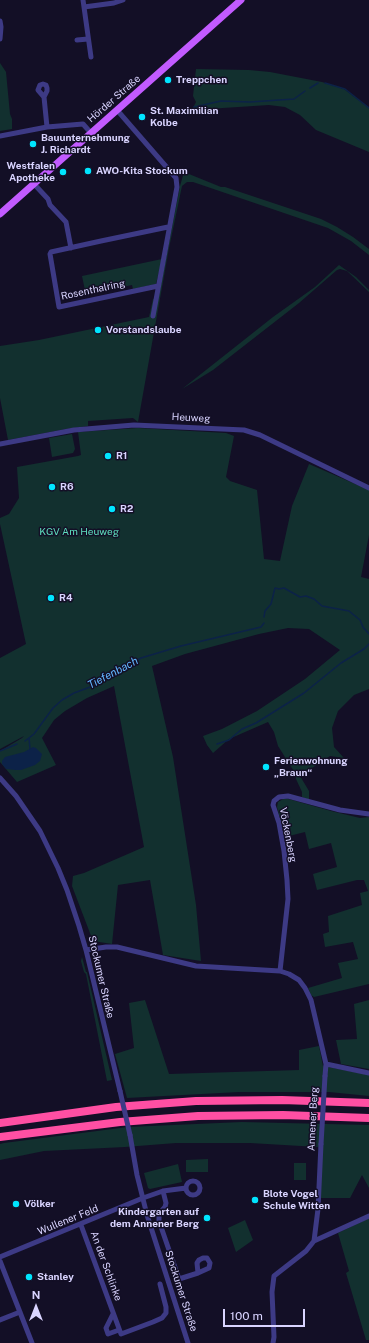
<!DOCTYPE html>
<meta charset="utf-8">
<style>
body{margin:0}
#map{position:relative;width:369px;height:1343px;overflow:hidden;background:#130f26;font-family:"Public Sans",sans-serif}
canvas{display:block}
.north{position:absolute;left:16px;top:1287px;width:40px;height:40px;-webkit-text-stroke:3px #130f26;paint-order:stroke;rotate:0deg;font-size:11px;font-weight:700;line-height:16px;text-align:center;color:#d9d4ff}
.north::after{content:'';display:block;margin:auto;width:14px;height:18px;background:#d9d4ff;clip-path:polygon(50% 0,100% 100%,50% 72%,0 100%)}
.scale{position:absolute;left:223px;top:1309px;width:82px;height:18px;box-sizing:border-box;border:2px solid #d9d4ff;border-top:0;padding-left:5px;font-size:12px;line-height:14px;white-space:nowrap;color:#d9d4ff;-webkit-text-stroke:3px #130f26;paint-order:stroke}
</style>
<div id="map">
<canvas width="369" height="1343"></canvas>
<div class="north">N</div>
<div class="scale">100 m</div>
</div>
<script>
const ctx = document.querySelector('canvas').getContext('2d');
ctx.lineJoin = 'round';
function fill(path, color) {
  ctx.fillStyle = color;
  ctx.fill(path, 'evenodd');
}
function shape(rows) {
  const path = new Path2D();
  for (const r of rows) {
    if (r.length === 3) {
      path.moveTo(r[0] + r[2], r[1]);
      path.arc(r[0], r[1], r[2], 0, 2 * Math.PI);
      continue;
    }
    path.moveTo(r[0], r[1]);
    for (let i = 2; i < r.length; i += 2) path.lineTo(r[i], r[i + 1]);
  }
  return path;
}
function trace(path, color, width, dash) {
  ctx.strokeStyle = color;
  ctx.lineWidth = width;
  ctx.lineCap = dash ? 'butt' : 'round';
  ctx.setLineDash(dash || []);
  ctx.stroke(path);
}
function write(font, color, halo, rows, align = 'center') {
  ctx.font = font + ' "Public Sans",sans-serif';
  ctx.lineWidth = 3;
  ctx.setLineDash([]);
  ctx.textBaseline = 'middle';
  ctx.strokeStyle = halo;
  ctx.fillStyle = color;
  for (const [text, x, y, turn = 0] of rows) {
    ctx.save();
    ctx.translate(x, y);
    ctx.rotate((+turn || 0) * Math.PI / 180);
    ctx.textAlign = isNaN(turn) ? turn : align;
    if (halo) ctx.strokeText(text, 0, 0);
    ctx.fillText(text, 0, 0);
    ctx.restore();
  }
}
fill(shape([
 [0,63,6,72,10,114,12,119,12,129,0,131],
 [196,69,249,70,270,72,322,82,344,89,369,108,369,152,316,130,300,115,285,107,269,105,192,110,196,102,193,96],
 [184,172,221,187,225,187,321,219,337,227,353,237,369,249,369,255,351,241,328,228,193,182,187,182,182,186,169,248,138,422,133,418,88,421,88,426,66,429,8,440,0,398,0,346,39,340,149,317,153,299,158,300,180,186],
 [162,259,156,284,133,289,132,285,86,295,82,276],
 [339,265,356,277,369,290,369,292,347,271,340,269,337,270,299,303,213,370,182,389,273,317,315,287],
 [138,428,226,433,234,436,226,477,230,481,257,490,264,559,280,561,292,506,309,464,369,490,369,535,361,577,369,579,369,689,354,695,338,711,332,728,334,747,344,758,330,756,300,776,309,791,309,800,302,797,302,792,296,779,295,773,278,746,274,732,268,722,229,739,213,753,207,745,203,736,222,729,257,711,305,679,340,650,309,629,288,628,259,634,185,654,152,666,173,757,196,905,201,961,163,955,150,880,118,885,112,944,93,941,72,886,73,876,84,873,144,847,114,686,87,698,65,711,54,720,42,738,56,765,17,782,0,762,0,751,22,738,24,736,0,749,0,658,26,644,0,524,0,518,9,514,19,498,17,467,78,456,81,455,78,432],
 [72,434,75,449,73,453,52,457,49,438],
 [285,798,331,811,360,818,369,817,369,984,314,997,311,995,308,988,342,978,338,963,358,959,353,942,325,947,323,934,329,932,328,916,362,905,360,893,368,891,364,880,357,880,317,890,313,874,337,867,331,843,309,849,305,832,285,837,277,807,278,802],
 [82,957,86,972,87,972,112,1080,107,1081,86,974,84,972,81,961],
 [145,1000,169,1074,299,1070,299,1050,319,1046,323,1066,369,1075,369,1096,329,1092,239,1092,127,1098,115,1054,134,1048,129,1003],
 [369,1000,369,1069,341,1064,336,1040,357,1039,354,1004],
 [242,1122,369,1125,369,1188,362,1175,350,1198,320,1198,321,1150,318,1147,250,1143,176,1143,125,1147,44,1151,0,1160,0,1144,4,1143,128,1127],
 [208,1159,208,1172,186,1172,186,1160],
 [294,1163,306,1163,306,1180,294,1180],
 [178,1164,182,1182,150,1189,148,1188,144,1173],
 [369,1218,369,1340,366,1340,346,1273,349,1271,338,1233],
 [245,1220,253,1240,236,1252,228,1228]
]), '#12302f');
fill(shape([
 [33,747,36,748,42,754,40,761,35,765,21,770,16,770,6,769,2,764,2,761,5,757,24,752]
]), '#0c2248');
trace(shape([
 [325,83,345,89,369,108],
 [310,88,318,83],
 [194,107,221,101,250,102,294,99,305,91],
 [264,617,265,611,271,604,275,588,279,589,284,588,300,597,306,596,314,599,322,606,349,611,360,620,363,627,369,634],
 [29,738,30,749],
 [25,741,34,734,53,708,62,700,74,693,93,686,141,658,181,646,261,627,264,623],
 [217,744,229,740,242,729,256,723,304,693,341,663,364,649,369,644],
 [0,751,17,744]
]), '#0c2248', 1.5);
trace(shape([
 [83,0,91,57],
 [84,7,114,3,123,0],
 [0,21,1,27,0,39],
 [77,40,88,39],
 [44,97,38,90,40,85,43,84,46,85,47,88,47,91,44,97,47,127],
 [117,110,176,178,177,187,153,316],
 [0,136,47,127,83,124,91,133],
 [34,184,48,199,50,205,66,222,71,248],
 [158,286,59,307,50,254,51,252,101,241,168,227],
 [0,444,74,430,134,425,244,430,260,435,369,488],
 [0,778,16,796,40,831,58,868,67,890,79,926,86,950,120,1091],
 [86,950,106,947,117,947,196,966,280,971,289,974,299,980,305,988,311,1000,326,1064,325,1076],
 [280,971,288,899,287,880,284,851,279,823,273,805,274,801,279,797,288,796,340,810,369,814],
 [326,1064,369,1073],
 [130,1135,137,1175,147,1215,188,1343],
 [193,1188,7],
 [163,1191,166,1203,165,1207,159,1214,159,1221,179,1279,198,1273,209,1268,210,1263,207,1258,203,1258,199,1260,197,1263,198,1273],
 [81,1225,121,1334,153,1322,162,1318,166,1313,166,1307,160,1284],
 [314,1241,369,1216],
 [0,1257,143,1198,163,1191,186,1188],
 [0,1261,32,1343],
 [113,1314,106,1328,108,1334,119,1330],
 [0,1320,20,1312],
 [273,1343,274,1337,272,1292,274,1276,306,1251,314,1241,318,1209,321,1144]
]), '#3d3a85', 5);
trace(shape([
 [0,214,241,0]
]), '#c25bff', 7);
trace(shape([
 [0,1123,116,1107,196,1101,282,1100,369,1103],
 [0,1137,120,1122,198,1116,283,1115,369,1118]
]), '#ff4fa3', 8);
trace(shape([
 [120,1091,130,1135],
 [321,1144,325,1076]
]), '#3d3a85', 5);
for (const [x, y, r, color] of [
 [168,80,4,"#00e5ff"],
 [142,117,4,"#00e5ff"],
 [33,144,4,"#00e5ff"],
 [88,171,4,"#00e5ff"],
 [63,172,4,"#00e5ff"],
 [98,330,4,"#00e5ff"],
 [108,456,4,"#00e5ff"],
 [52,487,4,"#00e5ff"],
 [112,509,4,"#00e5ff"],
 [51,598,4,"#00e5ff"],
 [266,767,4,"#00e5ff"],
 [255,1200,4,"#00e5ff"],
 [16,1204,4,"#00e5ff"],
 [207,1218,4,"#00e5ff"],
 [29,1277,4,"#00e5ff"]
]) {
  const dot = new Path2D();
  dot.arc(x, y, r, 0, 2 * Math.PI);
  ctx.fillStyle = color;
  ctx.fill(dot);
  trace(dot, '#130f26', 1.5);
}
write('bold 10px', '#d9d4ff', '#130f26', [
 ["Treppchen",176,80],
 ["St. Maximilian",150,111],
 ["Kolbe",150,123],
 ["Bauunternehmung",41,138],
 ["J. Richardt",41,150],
 ["Westfalen",55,166,"right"],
 ["Apotheke",55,178,"right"],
 ["AWO-Kita Stockum",96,171],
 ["Vorstandslaube",106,330],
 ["R1",116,456],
 ["R6",60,487],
 ["R2",120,509],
 ["R4",59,598],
 ["Ferienwohnung",274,761],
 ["„Braun“",274,773],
 ["Blote Vogel",263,1194],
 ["Schule Witten",263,1206],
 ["Völker",24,1204],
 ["Kindergarten auf",199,1212,"right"],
 ["dem Annener Berg",199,1224,"right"],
 ["Stanley",37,1277]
], 'left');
write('10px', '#d9d4ff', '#130f26', [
 ["Hörder Straße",114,99,-41],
 ["Rosenthalring",93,290,-12],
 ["Heuweg",191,418,3],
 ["Vöckenberg",288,835,79],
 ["Stockumer Straße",101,977,77],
 ["Annener Berg",313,1119,-87],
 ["Wullener Feld",68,1220,-22],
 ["An der Schlinke",106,1266,70],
 ["Stockumer Straße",181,1291,72]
]);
write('10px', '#5fe0c0', '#130f26', [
 ["KGV Am Heuweg",79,532]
]);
write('italic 11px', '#62b6ff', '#130f26', [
 ["Tiefenbach",113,673,-28]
]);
</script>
